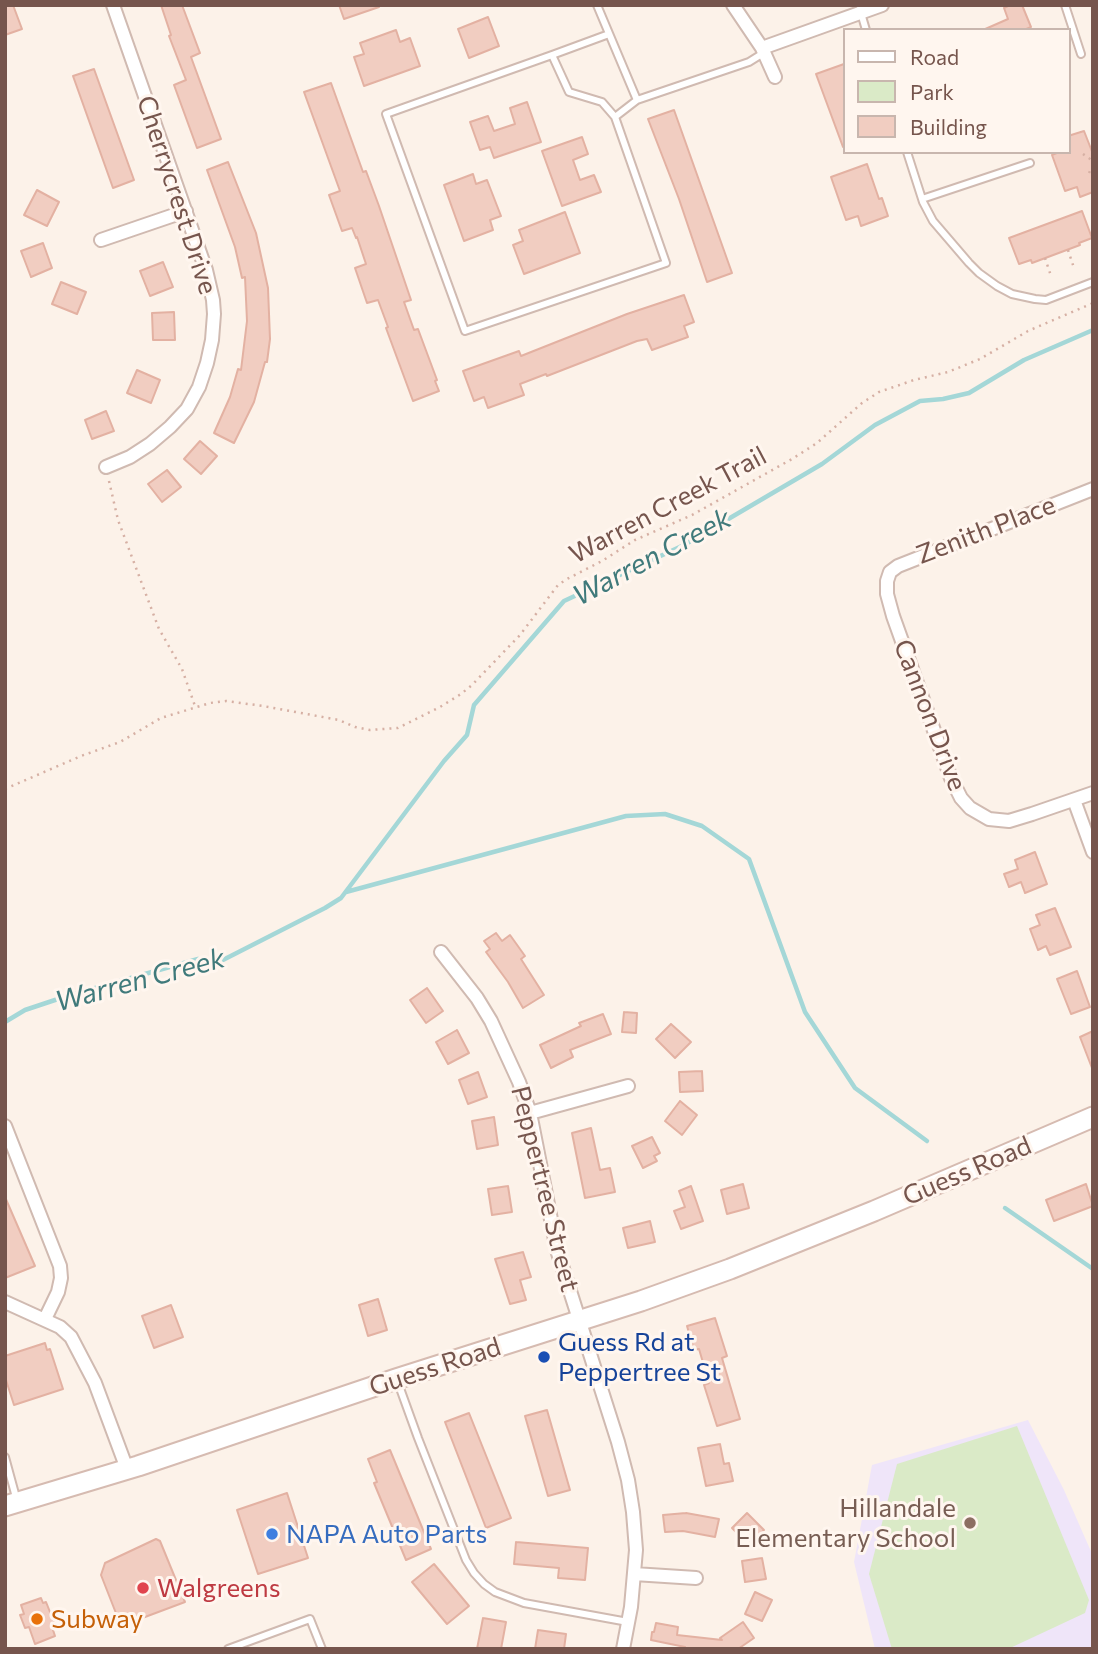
<!DOCTYPE html>
<style>
body{margin:0}
#map{position:relative;width:1098px;height:1654px;overflow:hidden;background:#fcf2e9;font-family:Commissioner,sans-serif}
canvas{display:block}
.frame{position:absolute;inset:0;border:7px solid #76554d;pointer-events:none}
.legend{position:absolute;left:843px;top:28px;width:228px;height:126px;box-sizing:border-box;background:#fff6ef;border:2px solid #c8b6ae;margin:0;padding:9px 12px;list-style:none;font-size:21px;color:#76554d}
.legend li{display:flex;align-items:center;gap:14px;height:35px}
.legend b{width:35px;border:2px solid #c8b6ae}
</style>
<div id="map">
<canvas width="1098" height="1654"></canvas>
<div class="frame"></div>
<ul class="legend">
<li><b style="height:9px;background:#fff"></b>Road</li>
<li><b style="height:19px;background:#daeac7"></b>Park</li>
<li><b style="height:19px;background:#f1cdc1"></b>Building</li>
</ul>
</div>
<script>
const ctx = document.querySelector('canvas').getContext('2d');
ctx.lineJoin = 'round';
function fill(path, color) {
  ctx.fillStyle = color;
  ctx.fill(path, 'evenodd');
}
function shape(rows) {
  const path = new Path2D();
  for (const r of rows) {
    path.moveTo(r[0], r[1]);
    for (let i = 2; i < r.length; i += 2) path.lineTo(r[i], r[i + 1]);
  }
  return path;
}
function trace(path, color, width, dash) {
  ctx.strokeStyle = color;
  ctx.lineWidth = width;
  ctx.lineCap = dash ? 'butt' : 'round';
  ctx.setLineDash(dash || []);
  ctx.stroke(path);
}
function write(font, color, halo, rows, align = 'center') {
  ctx.font = font + ' Commissioner,sans-serif';
  ctx.lineWidth = 6;
  ctx.setLineDash([]);
  ctx.textBaseline = 'middle';
  ctx.strokeStyle = halo;
  ctx.fillStyle = color;
  for (const [text, x, y, turn = 0] of rows) {
    ctx.save();
    ctx.translate(x, y);
    ctx.rotate((+turn || 0) * Math.PI / 180);
    ctx.textAlign = isNaN(turn) ? turn : align;
    if (halo) ctx.strokeText(text, 0, 0);
    ctx.fillText(text, 0, 0);
    ctx.restore();
  }
}
fill(shape([
 [1028,1420,1064,1490,1093,1556,1093,1649,875,1649,854,1562,872,1465]
]), '#efe5f9');
fill(shape([
 [1017,1426,1089,1600,1085,1613,1008,1649,892,1649,869,1574,897,1464]
]), '#daeac7');
trace(shape([
 [346,892,626,816,665,814,702,826,749,859,805,1012,855,1088,927,1141],
 [5,1022,25,1010,67,996,198,959,217,963,325,908,341,898,444,761,467,735,474,705,564,601,684,545,822,464,875,425,920,401,943,399,969,393,1024,360,1093,330],
 [1005,1208,1093,1269]
]), '#a4d7d7', 4.5);
const building = shape([
 [5,5,13,5,22,29,5,35,5,5],
 [161,5,182,5,200,53,191,57,221,139,197,148,174,85,186,80,169,36,171,35,161,5],
 [339,5,378,5,379,7,344,19,339,5],
 [1010,5,1022,5,1031,27,1024,30,983,30,1008,19,1004,8,1010,5],
 [488,17,499,46,469,58,458,29,488,17],
 [396,30,400,42,410,38,420,66,364,86,354,57,364,54,360,43,396,30],
 [844,64,844,147,843,147,816,74,844,64],
 [94,69,134,180,113,188,73,76,94,69],
 [331,83,363,172,366,171,379,206,411,300,404,302,414,330,418,329,437,380,435,381,439,391,413,401,386,328,388,327,378,300,367,303,355,268,366,264,357,237,356,238,352,228,342,231,329,195,340,191,304,92,331,83],
 [527,102,541,142,494,158,490,147,480,150,470,122,488,116,494,131,515,124,510,108,527,102],
 [674,110,732,273,707,282,679,199,648,119,674,110],
 [1084,131,1093,154,1093,192,1080,197,1077,187,1065,191,1052,155,1059,152,1068,152,1068,136,1084,131],
 [582,137,588,154,573,160,580,180,594,175,601,192,562,206,542,151,582,137],
 [228,162,256,233,268,288,270,339,267,362,265,362,254,402,234,443,214,433,230,397,238,369,241,370,247,321,245,277,242,278,235,247,207,170,228,162],
 [867,164,879,199,882,198,888,216,861,226,858,216,846,220,831,177,867,164],
 [473,174,476,184,487,180,501,216,490,220,493,230,464,241,444,185,473,174],
 [37,190,59,202,47,226,24,215,37,190],
 [1082,211,1092,238,1079,243,1080,245,1032,263,1031,260,1019,264,1009,238,1082,211],
 [565,212,580,253,524,274,513,245,523,241,519,230,565,212],
 [43,243,52,268,31,277,21,251,43,243],
 [163,262,173,287,150,296,140,271,163,262],
 [61,282,86,292,77,314,52,304,61,282],
 [684,295,694,322,684,326,688,337,652,350,647,339,637,341,547,376,546,374,520,384,524,395,488,408,484,397,474,401,463,371,519,351,521,356,627,314,684,295],
 [174,312,175,340,153,340,152,313,174,312],
 [137,370,160,380,151,403,127,393,137,370],
 [106,411,114,431,92,439,85,420,106,411],
 [200,441,217,456,201,474,184,459,200,441],
 [167,470,181,487,162,502,148,484,167,470],
 [1035,852,1047,884,1025,893,1021,882,1009,887,1004,874,1018,869,1015,860,1035,852],
 [1055,908,1071,947,1050,955,1046,946,1038,950,1030,929,1040,925,1036,915,1055,908],
 [496,933,502,941,510,935,525,956,521,959,544,995,523,1008,508,982,486,952,490,949,484,941,496,933],
 [1077,971,1090,1007,1071,1014,1057,979,1077,971],
 [427,988,443,1011,426,1023,410,1000,427,988],
 [624,1012,637,1013,636,1033,622,1032,624,1012],
 [603,1014,611,1034,570,1050,573,1057,551,1068,540,1045,581,1026,579,1023,603,1014],
 [671,1024,691,1042,675,1058,656,1039,671,1024],
 [457,1030,469,1053,448,1064,436,1042,457,1030],
 [1093,1031,1093,1068,1092,1068,1080,1037,1093,1031],
 [702,1071,703,1091,680,1092,679,1072,702,1071],
 [478,1072,487,1097,468,1104,459,1080,478,1072],
 [680,1101,697,1115,682,1135,665,1121,680,1101],
 [494,1117,498,1145,477,1149,472,1121,494,1117],
 [591,1128,600,1170,610,1168,615,1192,585,1198,572,1133,591,1128],
 [652,1137,660,1153,654,1156,657,1161,643,1168,632,1146,652,1137],
 [743,1184,749,1208,727,1214,721,1190,743,1184],
 [1086,1184,1093,1206,1054,1221,1046,1200,1086,1184],
 [508,1186,512,1212,492,1215,488,1189,508,1186],
 [691,1186,703,1221,681,1229,674,1211,685,1207,679,1191,691,1186],
 [5,1197,35,1266,5,1278,5,1197],
 [650,1221,655,1242,628,1248,623,1228,650,1221],
 [523,1252,531,1277,520,1280,526,1300,510,1304,495,1259,523,1252],
 [378,1299,387,1330,368,1336,359,1305,378,1299],
 [171,1305,183,1337,154,1348,142,1316,171,1305],
 [715,1318,727,1356,722,1358,740,1419,717,1426,704,1385,709,1383,699,1349,694,1350,687,1326,715,1318],
 [45,1343,47,1350,50,1349,63,1389,14,1405,5,1377,5,1356,45,1343],
 [547,1410,570,1490,548,1496,525,1416,547,1410],
 [469,1413,511,1518,486,1528,445,1422,469,1413],
 [720,1444,724,1464,729,1463,733,1481,706,1486,698,1448,720,1444],
 [390,1450,431,1549,406,1560,374,1483,377,1482,368,1459,390,1450],
 [287,1493,308,1558,258,1574,237,1510,287,1493],
 [686,1513,719,1519,715,1537,683,1531,665,1532,663,1515,686,1513],
 [747,1513,764,1530,749,1545,732,1528,747,1513],
 [156,1539,160,1541,185,1602,121,1626,101,1575,105,1563,156,1539],
 [516,1542,588,1548,585,1580,558,1578,559,1568,514,1564,516,1542],
 [762,1558,766,1579,745,1582,742,1561,762,1558],
 [434,1564,469,1606,447,1624,412,1582,434,1564],
 [755,1592,772,1600,762,1621,745,1614,755,1592],
 [41,1598,43,1603,46,1602,54,1622,51,1624,55,1636,35,1644,29,1627,25,1628,20,1615,24,1614,21,1605,41,1598],
 [483,1618,506,1622,501,1649,477,1649,483,1618],
 [743,1622,754,1638,738,1649,684,1649,685,1647,651,1640,652,1632,654,1632,656,1623,678,1627,677,1635,722,1640,720,1638,743,1622],
 [538,1630,566,1634,564,1649,535,1649,538,1630]
]);
fill(building, '#f1cdc1');
trace(building, '#e3b1a2', 2);
const lane = shape([
 [597,5,637,100,749,62,765,52],
 [860,5,861,13,866,30],
 [1065,5,1081,54],
 [552,55,569,92,602,102,615,117,666,263,465,331,386,114,552,55,609,34],
 [615,117,637,100],
 [907,152,923,202,933,221,969,263,979,273,997,286,1012,294,1035,299,1046,300,1093,282],
 [922,199,1030,163],
 [397,1380,418,1438,466,1560,474,1573,484,1584,495,1592,524,1603,628,1622],
 [5,1457,17,1501],
 [228,1649,310,1619,322,1649]
]);
const street = shape([
 [733,5,762,48,775,77],
 [762,48,882,5],
 [101,240,186,211],
 [106,467,130,457,150,444,170,427,187,409,199,387,207,363,212,340,214,314,213,300,206,270,113,5],
 [1093,489,898,566,890,572,887,581,887,594,893,616,951,778,961,798,970,808,989,819,1009,821,1032,814,1093,793],
 [1074,800,1093,852],
 [441,952,477,998,491,1021,519,1082,530,1113,557,1250,618,1442,628,1480,633,1512,636,1550,631,1607,623,1649],
 [530,1113,628,1086],
 [5,1126,60,1266,61,1278,58,1292,45,1319],
 [5,1302,60,1327,71,1337,95,1383,127,1469],
 [634,1574,696,1578]
]);
const secondary = shape([
 [5,1506,138,1466,396,1379,641,1301,730,1269,874,1211,1093,1117]
]);
trace(lane, '#d0bab1', 10);
trace(street, '#d0bab1', 16);
trace(secondary, '#d6bbb1', 23);
trace(shape([
 [1083,154,1093,161],
 [1089,173,1093,165],
 [1068,250,1074,268],
 [1045,258,1051,276],
 [109,481,118,520,159,629,182,669,195,706],
 [5,789,81,756,120,742,161,718,210,703,226,701,263,706,339,720,355,727,370,730,398,728,440,707,461,694,472,685,520,635,558,585,567,579,602,561,635,540,692,515,792,459,817,443,862,403,879,392,914,380,948,372,980,359,1028,331,1093,303]
]), '#d6b0a4', 2.5, [2, 5]);
trace(lane, '#fff', 6);
trace(street, '#fff', 12);
trace(secondary, '#fff', 19);
for (const [x, y, r, color] of [
 [544,1357,7,"#1a4fb4"],
 [970,1523,7,"#8d6e63"],
 [272,1534,7,"#3f7fe0"],
 [143,1588,7,"#e0444e"],
 [37,1619,7,"#e8710a"]
]) {
  const dot = new Path2D();
  dot.arc(x, y, r, 0, 2 * Math.PI);
  ctx.fillStyle = color;
  ctx.fill(dot);
  trace(dot, '#fff6ef', 2.5);
}
write('26px', '#76554d', '#fff6ef', [
 ["Cherrycrest Drive",177,195,72],
 ["Warren Creek Trail",668,505,-28],
 ["Zenith Place",986,530,-21],
 ["Cannon Drive",930,715,69],
 ["Guess Road",967,1171,-23],
 ["Peppertree Street",545,1189,76],
 ["Guess Road",435,1367,-18]
]);
write('26px', '#164399', '#fff6ef', [
 ["Guess Rd at",558,1342],
 ["Peppertree St",558,1372]
], 'left');
write('26px', '#785e54', '#fff6ef', [
 ["Hillandale",956,1508],
 ["Elementary School",956,1538]
], 'right');
write('26px', '#366cbe', '#fff6ef', [
 ["NAPA Auto Parts",286,1534]
], 'left');
write('26px', '#be3a42', '#fff6ef', [
 ["Walgreens",157,1588]
], 'left');
write('26px', '#c56008', '#fff6ef', [
 ["Subway",51,1619]
], 'left');
write('italic 28px', '#407a7b', '#fff6ef', [
 ["Warren Creek",652,557,-28],
 ["Warren Creek",140,980,-15]
]);
</script>
